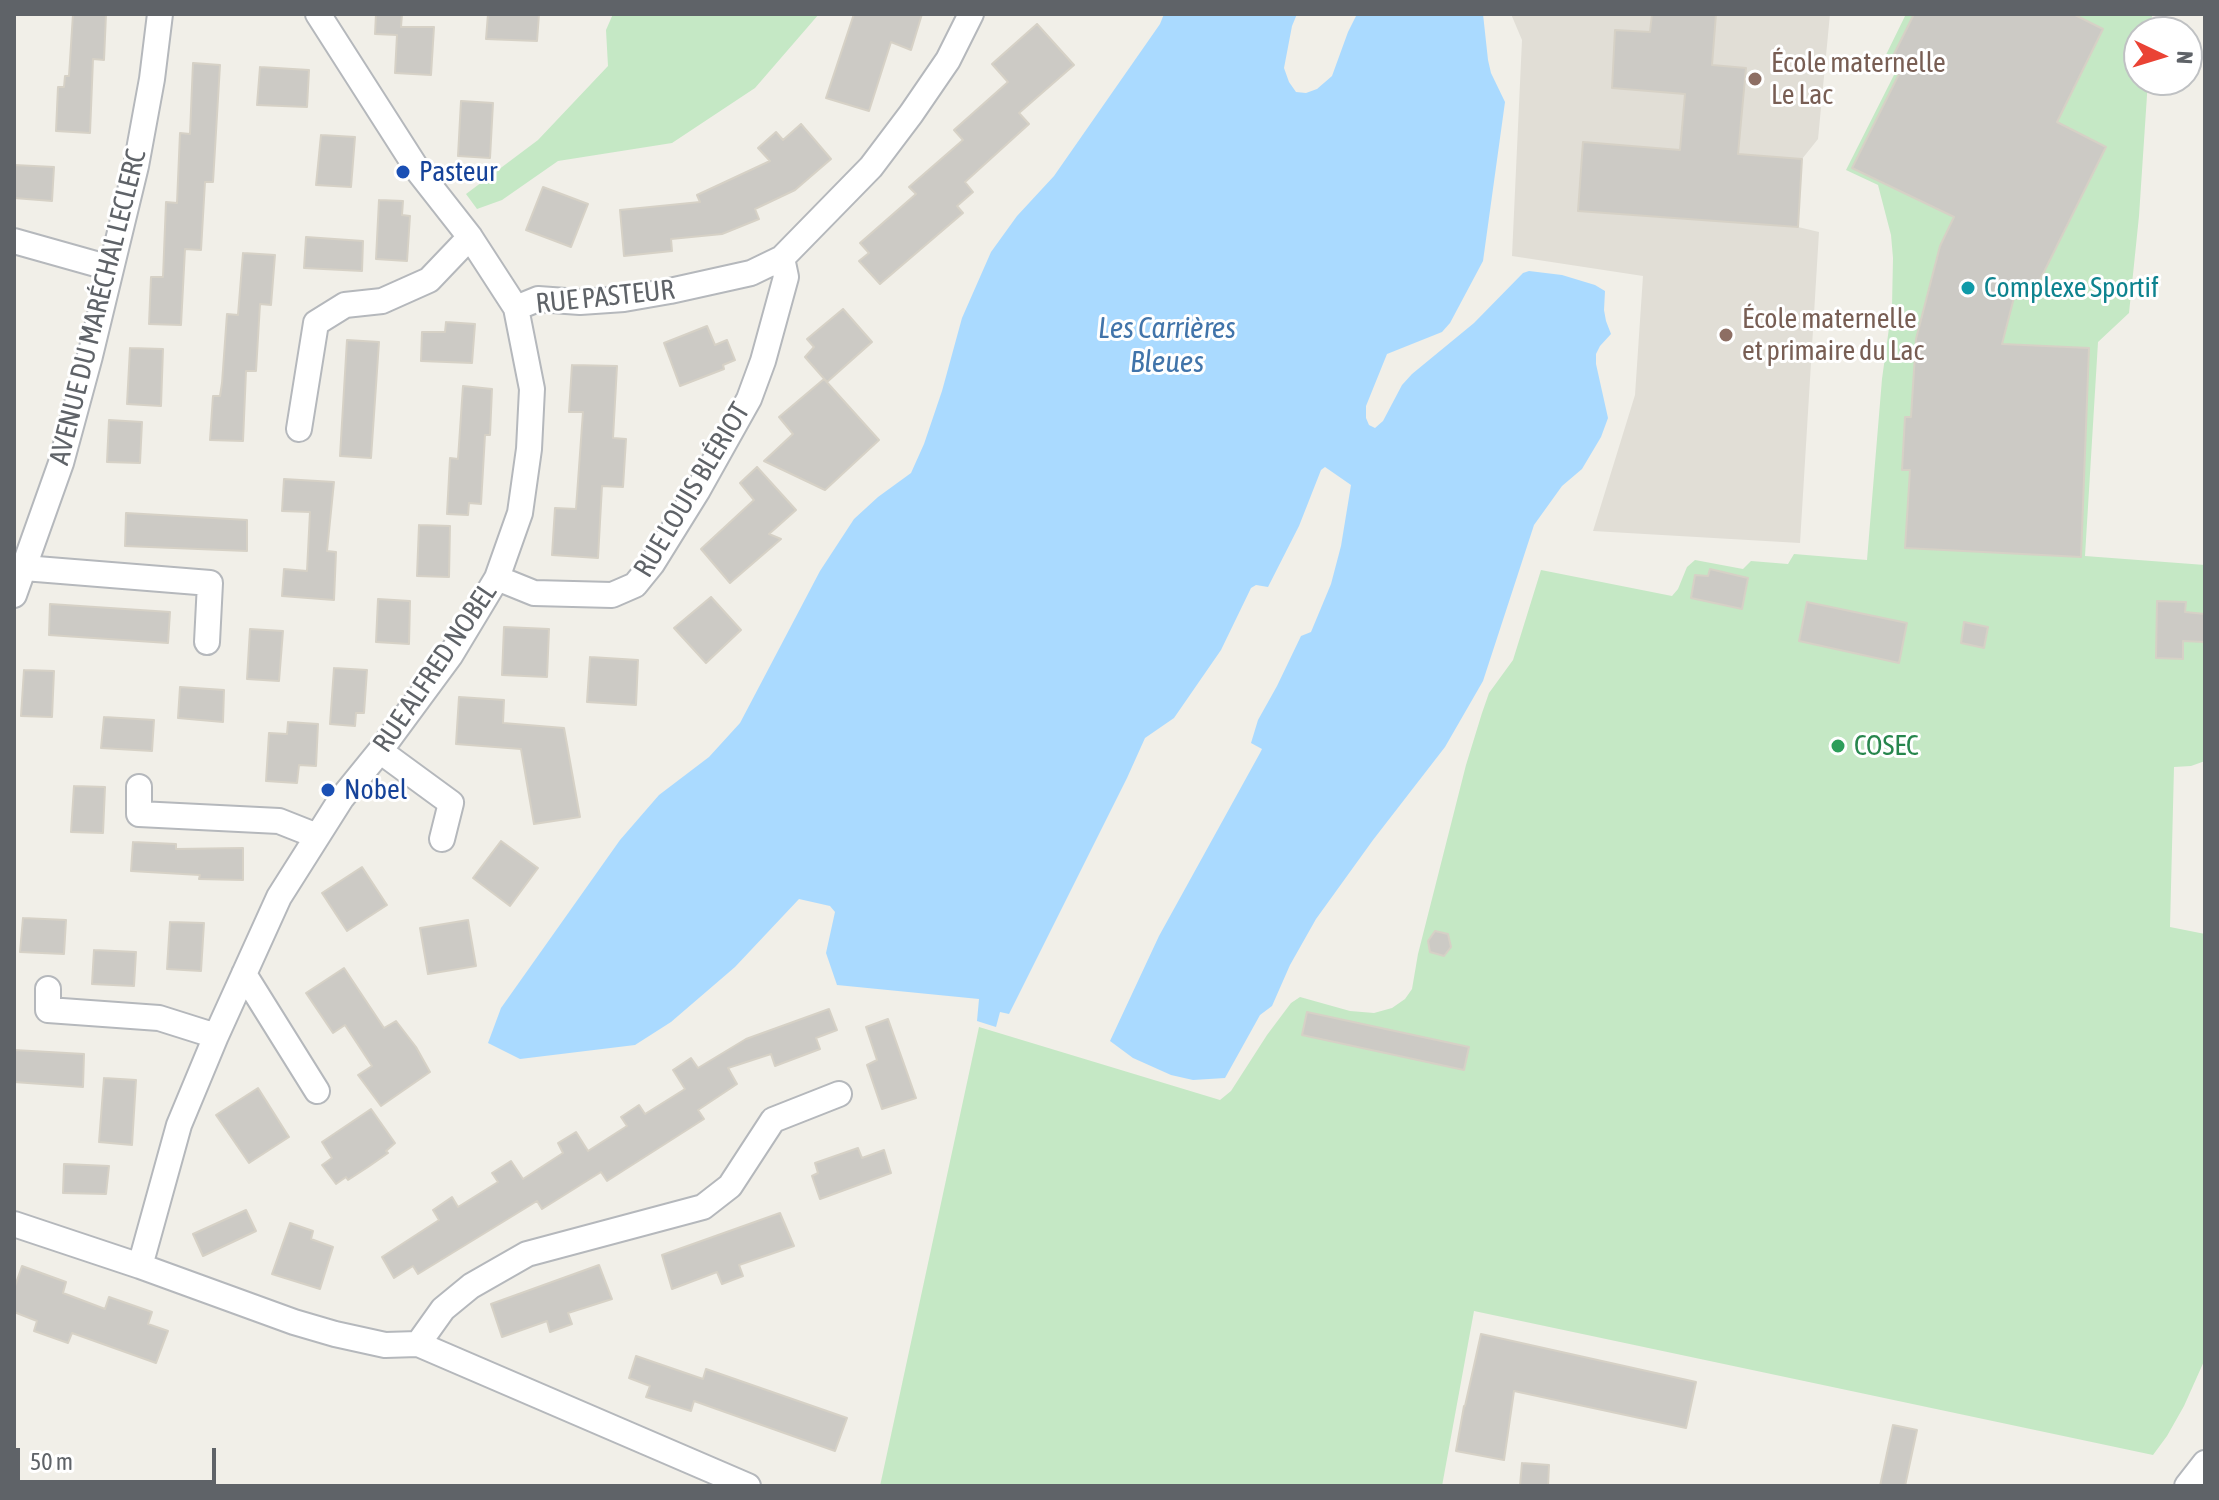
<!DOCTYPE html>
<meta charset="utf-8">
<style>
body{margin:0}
#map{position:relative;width:2219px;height:1500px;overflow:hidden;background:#f1efe8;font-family:"Asap Condensed",sans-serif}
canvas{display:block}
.frame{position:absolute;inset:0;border:16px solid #5f6368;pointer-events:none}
.north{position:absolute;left:2123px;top:16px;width:80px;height:80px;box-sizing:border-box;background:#fff;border:2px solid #bfc1c3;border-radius:50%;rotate:94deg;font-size:22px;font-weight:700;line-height:32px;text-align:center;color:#5f6368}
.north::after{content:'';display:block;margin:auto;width:28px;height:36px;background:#ea4335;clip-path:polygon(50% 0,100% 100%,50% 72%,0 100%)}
.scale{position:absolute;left:16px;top:1448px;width:200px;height:36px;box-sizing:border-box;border:4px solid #5f6368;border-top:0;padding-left:10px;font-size:24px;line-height:28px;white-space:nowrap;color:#5f6368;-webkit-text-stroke:6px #fff;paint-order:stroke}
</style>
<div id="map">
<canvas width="2219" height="1500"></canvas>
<div class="frame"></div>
<div class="north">N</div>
<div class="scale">50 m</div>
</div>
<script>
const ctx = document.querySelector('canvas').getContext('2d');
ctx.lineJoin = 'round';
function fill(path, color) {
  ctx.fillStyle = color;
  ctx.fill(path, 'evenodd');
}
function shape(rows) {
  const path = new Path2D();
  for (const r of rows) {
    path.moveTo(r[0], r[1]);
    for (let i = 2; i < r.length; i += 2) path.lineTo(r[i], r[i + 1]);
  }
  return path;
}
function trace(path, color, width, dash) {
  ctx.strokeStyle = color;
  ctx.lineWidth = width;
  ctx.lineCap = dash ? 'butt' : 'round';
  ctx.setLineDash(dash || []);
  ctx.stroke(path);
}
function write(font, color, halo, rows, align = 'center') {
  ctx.font = font + ' "Asap Condensed",sans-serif';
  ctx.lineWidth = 6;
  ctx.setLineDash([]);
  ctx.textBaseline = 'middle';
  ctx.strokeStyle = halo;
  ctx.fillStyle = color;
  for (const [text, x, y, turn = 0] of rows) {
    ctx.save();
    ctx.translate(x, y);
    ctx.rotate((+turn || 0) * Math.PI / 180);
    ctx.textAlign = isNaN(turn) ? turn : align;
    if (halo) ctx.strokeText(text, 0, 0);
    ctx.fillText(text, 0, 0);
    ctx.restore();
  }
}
fill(shape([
 [1511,14,1830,14,1818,139,1802,159,1798,227,1819,232,1800,543,1593,531,1635,395,1643,276,1512,256,1522,40]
]), '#e1ded6');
fill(shape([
 [613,14,819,14,755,88,672,143,558,161,502,200,477,209,466,194,538,140,608,66,606,30],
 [1906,14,2152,14,2151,32,2139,32,2139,80,2148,80,2139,216,2129,313,2098,342,2085,556,2205,565,2205,761,2191,766,2174,767,2170,927,2205,934,2205,1359,2184,1406,2167,1436,2153,1455,1474,1311,1442,1486,880,1486,979,1027,1220,1100,1231,1091,1267,1035,1291,1003,1300,997,1350,1011,1374,1013,1392,1008,1405,999,1412,989,1418,954,1466,765,1482,713,1489,693,1513,660,1541,570,1672,596,1678,589,1687,567,1695,560,1743,569,1751,561,1788,564,1794,554,1867,560,1882,379,1892,306,1893,258,1891,235,1878,185,1846,170,1895,73,1882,63]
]), '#c5e8c5');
fill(shape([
 [1164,14,1297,14,1292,26,1284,68,1289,82,1296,92,1306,93,1317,89,1332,76,1348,32,1357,14,1483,14,1488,60,1491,73,1505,102,1483,261,1450,323,1442,332,1387,354,1366,406,1366,418,1369,425,1375,428,1383,421,1402,385,1412,374,1474,323,1523,273,1529,271,1562,275,1595,285,1605,291,1604,310,1606,321,1611,334,1600,346,1596,354,1596,364,1608,418,1601,437,1582,469,1562,486,1534,525,1483,681,1445,747,1373,840,1316,919,1290,965,1272,1006,1260,1015,1225,1078,1193,1080,1171,1075,1133,1058,1110,1041,1159,936,1260,753,1262,749,1251,743,1258,720,1277,686,1301,636,1311,632,1331,584,1341,546,1351,485,1325,467,1321,470,1299,526,1268,587,1256,585,1251,588,1221,650,1174,718,1145,738,1127,778,1009,1014,1000,1012,996,1027,977,1021,979,999,837,985,826,953,835,912,830,906,799,899,735,967,671,1022,635,1045,520,1059,488,1043,501,1008,620,840,659,795,709,757,740,723,820,571,854,519,878,497,911,473,924,444,942,391,962,318,991,252,1017,216,1054,176,1160,24]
]), '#aadaff');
const building = shape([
 [73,14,106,14,104,60,93,59,90,133,56,131,58,87,64,87,65,76,69,76,73,14],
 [376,14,402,14,401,27,434,27,431,75,395,73,397,35,375,34,376,14],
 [488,14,539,14,537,41,486,39,488,14],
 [854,14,922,14,911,50,891,42,869,111,826,98,854,14],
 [1652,14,1716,14,1712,65,1746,68,1738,154,1802,159,1798,227,1578,211,1583,142,1680,150,1685,94,1612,88,1615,30,1650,32,1652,14],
 [1914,14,2073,14,2103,29,2057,122,2106,147,2033,294,2017,286,2002,344,2089,348,2081,557,1905,548,1910,470,1902,470,1905,417,1911,417,1916,339,1940,246,1954,217,1852,168,1901,70,1889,64,1914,14],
 [1037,24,1074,65,1019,113,1029,124,965,182,973,192,957,206,963,213,880,284,859,261,869,253,860,243,916,194,909,187,963,140,954,130,1008,82,992,64,1037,24],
 [193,63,220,65,213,182,205,182,201,250,185,249,181,325,149,324,151,277,163,277,166,202,177,203,180,133,190,134,193,63],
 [260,67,309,70,307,107,257,105,260,67],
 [461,101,493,103,490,158,458,156,461,101],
 [801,124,831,159,795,190,755,209,759,219,722,234,671,239,672,251,624,256,620,210,700,202,697,195,770,161,758,148,776,132,783,140,801,124],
 [321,135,355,137,351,187,316,185,321,135],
 [14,165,54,167,52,201,14,198,14,165],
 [543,187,588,204,571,247,526,230,543,187],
 [379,200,403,201,402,215,410,216,407,261,376,259,379,200],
 [306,237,363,241,362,271,304,268,306,237],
 [243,253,275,255,271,305,260,304,256,371,246,371,243,441,210,440,213,396,220,396,222,383,227,314,238,315,243,253],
 [843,309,872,342,827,382,805,357,814,347,807,339,843,309],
 [446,322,475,324,472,363,421,361,422,332,445,332,446,322],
 [707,326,715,345,727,340,735,360,723,365,724,369,680,386,664,343,707,326],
 [347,340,379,342,371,458,340,456,347,340],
 [130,348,163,349,161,406,127,404,130,348],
 [572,365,617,366,613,438,626,439,623,487,602,486,598,558,552,555,555,508,576,509,583,412,569,412,572,365],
 [824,379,879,440,825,490,764,461,793,434,779,417,824,379],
 [463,386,492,389,490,435,485,435,481,504,469,503,468,515,447,514,450,458,458,459,463,386],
 [109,420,142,422,140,463,107,462,109,420],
 [757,467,796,510,769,534,781,539,730,583,701,549,754,500,740,483,757,467],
 [284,479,334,482,327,551,336,552,334,600,282,596,284,569,307,571,310,512,282,511,284,479],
 [126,513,247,520,247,551,125,546,126,513],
 [419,525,450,526,449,577,417,576,419,525],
 [1710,569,1748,578,1742,609,1691,598,1695,575,1708,576,1710,569],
 [711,597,741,630,706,663,674,628,711,597],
 [378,599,410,601,409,644,376,642,378,599],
 [2157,601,2186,602,2185,612,2205,614,2205,642,2183,641,2183,659,2156,658,2157,601],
 [1807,602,1907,623,1899,663,1799,641,1807,602],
 [50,604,170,612,168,643,49,635,50,604],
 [1964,622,1988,627,1984,648,1961,643,1964,622],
 [504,627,549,629,547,677,502,675,504,627],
 [250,629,283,631,279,681,247,679,250,629],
 [590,657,638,660,636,705,587,702,590,657],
 [334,668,367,670,364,713,356,713,355,726,330,724,334,668],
 [24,670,54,671,52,717,21,716,24,670],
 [180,687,224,690,223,722,178,718,180,687],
 [459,697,504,700,503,723,564,728,580,817,534,824,521,749,456,744,459,697],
 [104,717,154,720,152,751,101,748,104,717],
 [288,722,318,724,316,766,299,765,297,783,266,781,269,733,287,734,288,722],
 [74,786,105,787,103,833,71,832,74,786],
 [501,841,538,868,510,906,473,878,501,841],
 [133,842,176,844,176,849,243,848,243,880,199,879,200,875,131,871,133,842],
 [362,867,387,905,347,931,322,893,362,867],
 [23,918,66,920,64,954,20,952,23,918],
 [468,920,476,966,428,974,420,928,468,920],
 [170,922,204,923,201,971,167,969,170,922],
 [1435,931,1448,934,1451,947,1444,956,1430,952,1428,941,1435,931],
 [94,950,136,952,134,986,92,984,94,950],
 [344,968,384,1028,396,1021,416,1047,430,1072,381,1106,358,1075,372,1066,345,1025,333,1033,306,993,344,968],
 [829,1009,837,1030,816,1038,820,1049,775,1066,771,1054,728,1068,737,1084,698,1110,704,1119,607,1181,601,1172,542,1209,537,1201,418,1274,413,1266,394,1278,382,1257,439,1220,433,1210,452,1197,458,1207,498,1182,492,1173,511,1161,523,1179,563,1153,558,1143,576,1132,588,1151,627,1126,621,1117,639,1105,645,1114,685,1089,673,1070,691,1058,698,1068,746,1039,829,1009],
 [1307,1012,1469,1047,1464,1070,1302,1035,1307,1012],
 [888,1019,916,1098,882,1109,867,1065,877,1060,866,1027,888,1019],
 [14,1050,84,1054,83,1087,14,1082,14,1050],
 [104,1078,136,1080,132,1145,99,1142,104,1078],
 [258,1088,289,1137,249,1163,216,1115,258,1088],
 [371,1109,395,1143,386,1151,388,1153,368,1167,348,1180,346,1177,336,1184,322,1165,332,1158,322,1142,371,1109],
 [858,1148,862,1158,884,1150,891,1173,820,1199,812,1176,818,1173,815,1163,858,1148],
 [64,1164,109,1166,106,1194,63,1193,64,1164],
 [246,1210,256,1231,203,1256,193,1234,246,1210],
 [780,1213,794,1246,739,1265,743,1276,722,1284,717,1272,672,1289,662,1255,780,1213],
 [290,1223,313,1231,311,1239,333,1247,320,1289,272,1274,290,1223],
 [599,1265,612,1299,568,1313,572,1324,550,1332,547,1321,502,1337,491,1304,599,1265],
 [22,1266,66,1282,63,1293,105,1309,109,1297,152,1312,148,1324,168,1331,156,1363,72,1333,68,1343,34,1331,37,1321,14,1312,14,1289,22,1266],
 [1481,1334,1696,1382,1686,1428,1514,1391,1504,1460,1456,1451,1464,1406,1465,1406,1481,1334],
 [636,1356,703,1379,706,1369,847,1418,835,1451,694,1401,691,1411,646,1397,650,1386,629,1378,636,1356],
 [1893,1425,1917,1430,1905,1486,1880,1486,1893,1425],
 [1522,1463,1549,1465,1548,1486,1520,1486,1522,1463]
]);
fill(building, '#cccac5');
trace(building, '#d6d1c6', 2);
const minor = shape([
 [14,241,110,268],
 [516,308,538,299,580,302,624,299,670,291,751,273,782,258,871,167,911,114,948,60,971,14],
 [299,429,316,323,345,305,382,301,429,280,470,237],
 [24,568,210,583,207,642],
 [497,578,534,593,612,595,635,585,652,564,698,490,749,399,763,361,786,277,782,258],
 [14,595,61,463,90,356,136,166,152,79,160,14],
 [380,751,451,803,442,839],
 [139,787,139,814,279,821,317,836],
 [244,974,317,1091],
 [48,989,48,1010,159,1018,216,1036],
 [14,1224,140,1266,294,1322,335,1334,385,1345,418,1344,748,1486],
 [140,1266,179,1125,216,1036,279,897,341,799,380,751,450,656,497,578,520,513,529,449,532,389,516,308,470,237,419,172,318,14],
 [418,1344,443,1309,471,1286,527,1254,703,1207,730,1186,773,1120,839,1094],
 [2187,1486,2205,1463]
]);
trace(minor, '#b5b8bc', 28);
trace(minor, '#fff', 24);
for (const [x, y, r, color] of [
 [1755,79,8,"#8d6e63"],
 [403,172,8,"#1a4fb4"],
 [1968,288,8,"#0f9aa8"],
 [1726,335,8,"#8d6e63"],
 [1838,746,8,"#2e9e5b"],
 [328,790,8,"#1a4fb4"]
]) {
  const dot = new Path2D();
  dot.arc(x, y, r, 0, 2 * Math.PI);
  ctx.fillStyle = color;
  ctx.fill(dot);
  trace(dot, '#fff', 3);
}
write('28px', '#785e54', '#fff', [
 ["École maternelle",1771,63],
 ["Le Lac",1771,95],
 ["École maternelle",1742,319],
 ["et primaire du Lac",1742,351]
], 'left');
write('28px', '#164399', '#fff', [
 ["Pasteur",419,172],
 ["Nobel",344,790]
], 'left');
write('28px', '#0d838f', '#fff', [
 ["Complexe Sportif",1984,288]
], 'left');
write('28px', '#5f6368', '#fff', [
 ["RUE PASTEUR",605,297,-6],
 ["AVENUE DU MARÉCHAL LECLERC",98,307,-76],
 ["RUE LOUIS BLÉRIOT",692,490,-59],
 ["RUE ALFRED NOBEL",435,668,-56]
]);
write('28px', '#27864d', '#fff', [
 ["COSEC",1854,746]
], 'left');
write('italic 30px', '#4174aa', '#fff', [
 ["Les Carrières",1167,329],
 ["Bleues",1167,363]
]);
</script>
